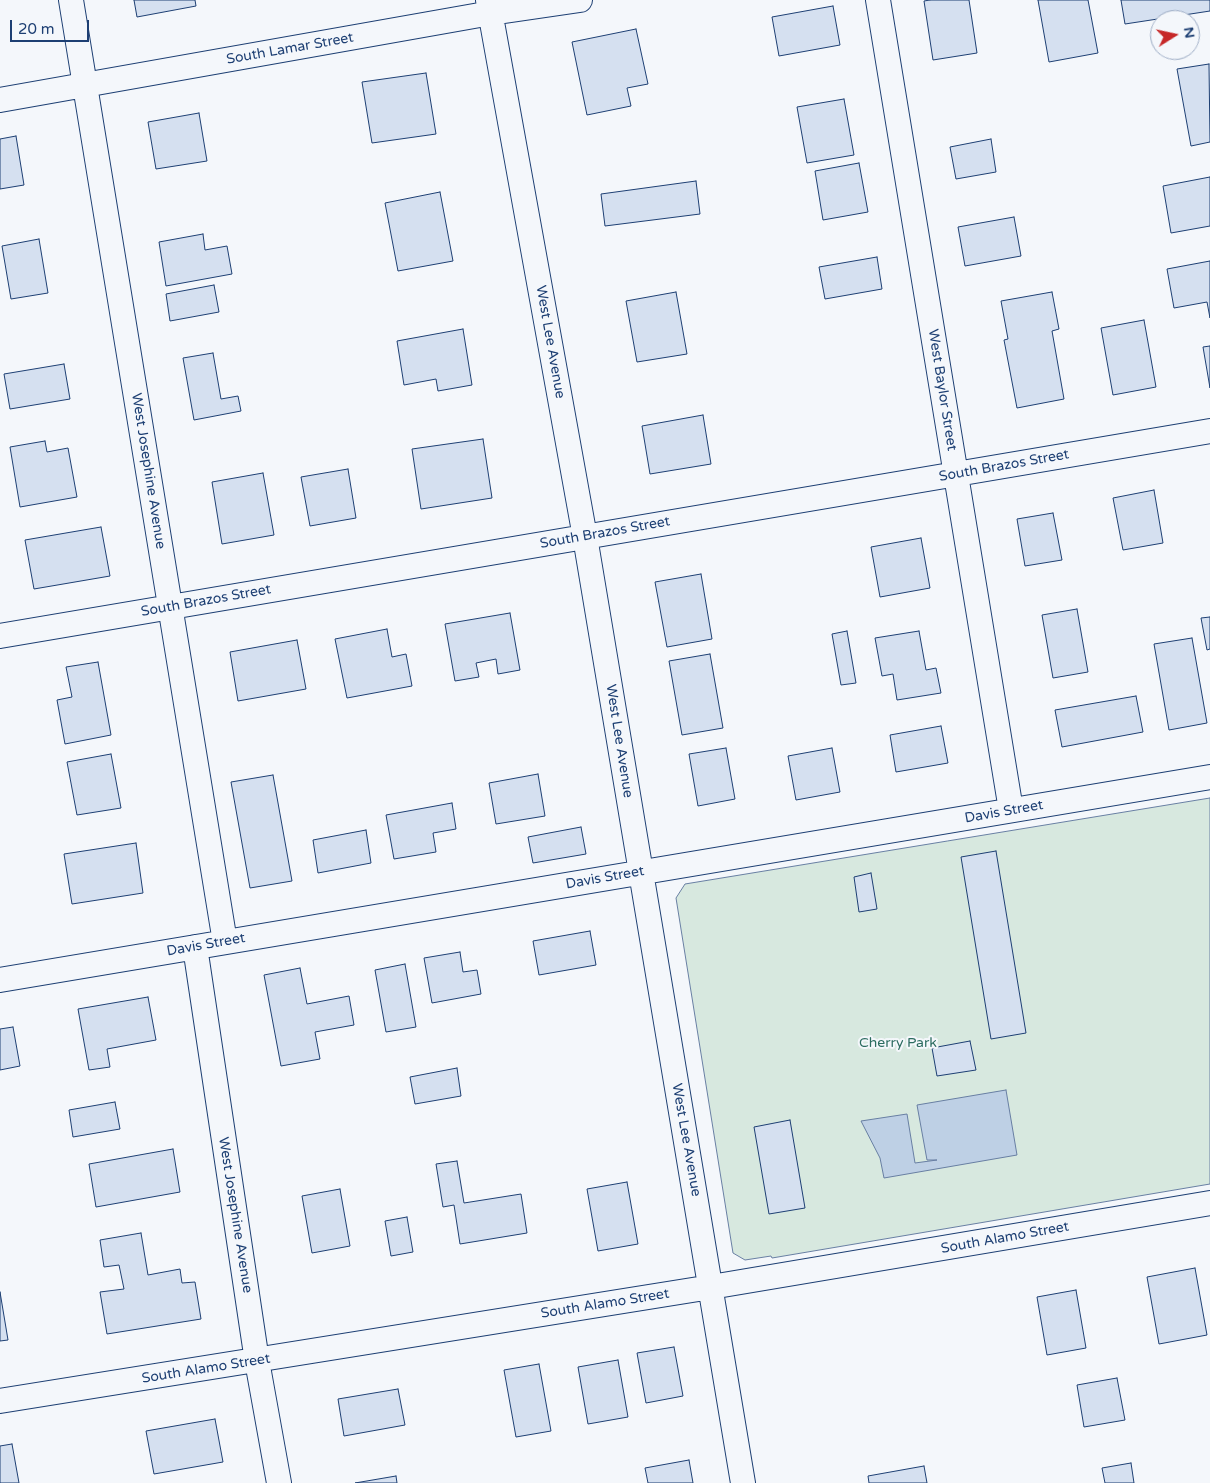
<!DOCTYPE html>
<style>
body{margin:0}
#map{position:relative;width:1210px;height:1483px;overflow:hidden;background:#f4f7fb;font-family:"Varela Round",sans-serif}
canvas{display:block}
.north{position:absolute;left:1150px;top:10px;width:50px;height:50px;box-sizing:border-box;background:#f4f7fb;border:1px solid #9eadc5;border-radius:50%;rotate:80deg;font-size:14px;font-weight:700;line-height:20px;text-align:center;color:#1d3f73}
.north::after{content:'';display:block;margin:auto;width:18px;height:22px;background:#c62828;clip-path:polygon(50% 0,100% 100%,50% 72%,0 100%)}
.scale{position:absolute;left:10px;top:20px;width:79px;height:22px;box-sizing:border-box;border:2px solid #1d3f73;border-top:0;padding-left:6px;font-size:15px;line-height:18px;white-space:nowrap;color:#1d3f73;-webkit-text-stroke:4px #f4f7fb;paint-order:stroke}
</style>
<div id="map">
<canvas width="1210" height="1483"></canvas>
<div class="north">N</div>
<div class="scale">20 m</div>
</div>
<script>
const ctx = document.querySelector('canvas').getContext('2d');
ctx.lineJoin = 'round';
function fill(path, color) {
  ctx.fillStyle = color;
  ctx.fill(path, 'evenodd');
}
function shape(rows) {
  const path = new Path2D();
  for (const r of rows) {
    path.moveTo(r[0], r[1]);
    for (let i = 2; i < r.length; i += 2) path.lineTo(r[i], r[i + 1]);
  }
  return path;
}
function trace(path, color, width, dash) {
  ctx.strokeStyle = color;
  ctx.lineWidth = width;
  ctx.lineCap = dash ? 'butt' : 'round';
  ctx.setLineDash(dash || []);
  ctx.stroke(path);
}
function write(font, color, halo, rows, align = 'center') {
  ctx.font = font + ' "Varela Round",sans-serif';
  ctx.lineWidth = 4;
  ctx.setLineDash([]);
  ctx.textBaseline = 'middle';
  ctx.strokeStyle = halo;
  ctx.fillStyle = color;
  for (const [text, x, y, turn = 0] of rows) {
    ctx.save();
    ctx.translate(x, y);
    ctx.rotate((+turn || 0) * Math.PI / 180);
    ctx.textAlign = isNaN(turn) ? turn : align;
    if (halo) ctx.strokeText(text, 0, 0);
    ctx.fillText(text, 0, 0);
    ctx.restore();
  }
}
const green = shape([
 [1210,798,1210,1184,772,1258,771,1256,745,1260,733,1253,676,898,685,884,1210,798]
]);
fill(green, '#d7e8df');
trace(green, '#687fa3', 1);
const water = shape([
 [1006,1090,1017,1155,884,1178,880,1158,861,1121,907,1114,915,1163,937,1160,927,1160,917,1105,1006,1090]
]);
fill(water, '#bed0e5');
trace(water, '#687fa3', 1);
const building = shape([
 [134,0,195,0,196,6,137,17,134,0],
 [930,0,969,0,977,53,933,60,924,1,930,0],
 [1038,0,1088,0,1098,53,1049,62,1038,0],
 [1121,0,1210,0,1210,11,1125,24,1121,0],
 [833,6,840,45,779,56,772,17,833,6],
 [636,29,648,84,627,88,631,106,587,115,572,42,636,29],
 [1209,64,1210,142,1191,146,1177,69,1209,64],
 [426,73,436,134,372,143,362,82,426,73],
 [844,99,854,155,807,163,797,107,844,99],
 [199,113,207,161,156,169,148,122,199,113],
 [16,136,24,185,0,189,0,139,16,136],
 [991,139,996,172,956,179,950,147,991,139],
 [859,163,868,212,823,220,815,171,859,163],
 [1210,177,1210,226,1171,233,1163,186,1210,177],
 [696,181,700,214,605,226,601,194,696,181],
 [440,192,453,261,398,271,385,203,440,192],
 [1014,217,1021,256,965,266,958,227,1014,217],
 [203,234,205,250,227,246,232,274,166,286,159,242,203,234],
 [39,239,48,293,11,299,2,246,39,239],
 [877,257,882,289,825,299,819,267,877,257],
 [1210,261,1210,318,1207,302,1174,308,1167,269,1210,261],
 [214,285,219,312,170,321,166,294,214,285],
 [676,292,687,354,637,362,626,301,676,292],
 [1052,292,1059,329,1052,331,1064,399,1017,408,1004,340,1008,339,1001,301,1052,292],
 [1144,320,1156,387,1113,395,1101,328,1144,320],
 [463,329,472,385,438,391,436,379,404,385,397,341,463,329],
 [1210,346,1210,388,1203,347,1210,346],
 [213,353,221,399,238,396,241,411,194,420,183,358,213,353],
 [64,364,70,399,10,409,4,374,64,364],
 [703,415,711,464,650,474,642,426,703,415],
 [483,439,492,498,421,509,412,449,483,439],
 [45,441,47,452,68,448,77,497,20,507,10,447,45,441],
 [348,469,356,518,310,526,301,477,348,469],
 [263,473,274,535,222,544,212,482,263,473],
 [1154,490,1163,543,1123,550,1113,498,1154,490],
 [1053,513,1062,560,1025,566,1017,519,1053,513],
 [101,527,110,576,34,589,25,540,101,527],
 [921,538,930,588,880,597,871,547,921,538],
 [701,574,712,639,667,647,655,582,701,574],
 [1077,609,1088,672,1053,678,1042,615,1077,609],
 [510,613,520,670,498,674,496,659,476,663,479,677,455,681,445,624,510,613],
 [1210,617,1210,649,1207,650,1201,618,1210,617],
 [387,629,392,657,406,654,412,686,347,698,335,639,387,629],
 [847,631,856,683,841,685,832,634,847,631],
 [919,631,926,670,936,668,941,693,897,700,893,674,882,676,875,638,919,631],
 [1192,638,1207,723,1169,730,1154,644,1192,638],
 [297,640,306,689,238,701,230,652,297,640],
 [710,654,723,728,682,735,669,661,710,654],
 [98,662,111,735,65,744,57,700,72,697,66,667,98,662],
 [1136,696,1143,732,1062,747,1055,710,1136,696],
 [941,726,948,763,896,772,890,735,941,726],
 [726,748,735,799,698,806,689,754,726,748],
 [832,748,840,792,796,800,788,756,832,748],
 [111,754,121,808,77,815,67,762,111,754],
 [538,774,545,816,496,824,489,783,538,774],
 [273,775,292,881,250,888,231,782,273,775],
 [452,803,456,829,433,833,436,852,394,859,386,815,452,803],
 [581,827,586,854,533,863,528,837,581,827],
 [366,830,371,863,318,873,313,840,366,830],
 [136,843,143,893,72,904,64,854,136,843],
 [996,851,1026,1033,991,1039,961,857,996,851],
 [871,873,877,909,859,912,854,877,871,873],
 [590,931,596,965,539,975,533,941,590,931],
 [460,952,463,972,477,970,481,994,432,1003,424,958,460,952],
 [405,964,416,1027,386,1032,375,970,405,964],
 [300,968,307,1004,349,996,354,1025,315,1032,320,1059,281,1066,264,975,300,968],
 [148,997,156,1040,107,1049,110,1067,89,1070,78,1009,148,997],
 [13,1027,20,1066,0,1070,0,1029,13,1027],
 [970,1041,976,1070,937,1076,932,1048,970,1041],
 [457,1068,461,1096,415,1104,410,1077,457,1068],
 [115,1102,120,1129,73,1137,69,1110,115,1102],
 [790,1120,805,1208,769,1214,754,1127,790,1120],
 [173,1149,180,1192,96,1207,89,1164,173,1149],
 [457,1161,464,1203,521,1194,527,1233,460,1244,454,1205,443,1207,436,1164,457,1161],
 [627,1182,638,1244,598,1251,587,1189,627,1182],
 [340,1189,350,1246,312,1253,302,1196,340,1189],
 [407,1217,413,1252,391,1256,385,1221,407,1217],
 [141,1233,148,1275,180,1269,182,1283,195,1282,201,1319,107,1334,100,1292,124,1289,119,1265,104,1267,100,1240,141,1233],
 [1195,1268,1207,1335,1159,1344,1147,1277,1195,1268],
 [1076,1290,1086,1348,1047,1355,1037,1297,1076,1290],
 [0,1292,8,1340,0,1341,0,1292],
 [674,1347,683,1396,646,1403,637,1353,674,1347],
 [618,1360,628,1417,588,1424,578,1367,618,1360],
 [539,1364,551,1431,516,1437,504,1370,539,1364],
 [1117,1378,1125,1420,1084,1427,1077,1385,1117,1378],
 [398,1389,405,1425,344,1436,338,1399,398,1389],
 [215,1419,223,1462,154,1474,146,1431,215,1419],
 [12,1444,19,1483,0,1483,0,1446,12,1444],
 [689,1460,693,1483,648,1483,645,1468,689,1460],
 [1131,1463,1134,1483,1105,1483,1102,1468,1131,1463],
 [924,1466,927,1483,869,1483,868,1476,924,1466],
 [396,1476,397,1483,355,1483,396,1476]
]);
fill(building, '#d5e0f0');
trace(building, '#1d3f73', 1);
const street = shape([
 [71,0,225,942],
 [488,0,585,537,743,1483],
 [878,0,1011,810],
 [0,100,491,13,580,0],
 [0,636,1210,431],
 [195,947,257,1361,279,1483],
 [0,980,1210,777],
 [0,1401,711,1287,1210,1203]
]);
trace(street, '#1d3f73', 26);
trace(street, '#f4f7fb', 24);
write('14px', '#1d3f73', '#f4f7fb', [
 ["South Lamar Street",290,49,-10],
 ["West Lee Avenue",550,342,80],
 ["West Baylor Street",942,390,81],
 ["South Brazos Street",1004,466,-10],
 ["West Josephine Avenue",148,471,81],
 ["South Brazos Street",605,533,-10],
 ["South Brazos Street",206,601,-10],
 ["West Lee Avenue",619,741,81],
 ["Davis Street",1004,812,-10],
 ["Davis Street",605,878,-10],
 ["Davis Street",206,945,-10],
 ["West Lee Avenue",686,1140,80],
 ["West Josephine Avenue",235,1215,81],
 ["South Alamo Street",1005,1238,-10],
 ["South Alamo Street",605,1304,-9],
 ["South Alamo Street",206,1369,-9]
]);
write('14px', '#2c6c60', '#f4f7fb', [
 ["Cherry Park",898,1043]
]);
</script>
